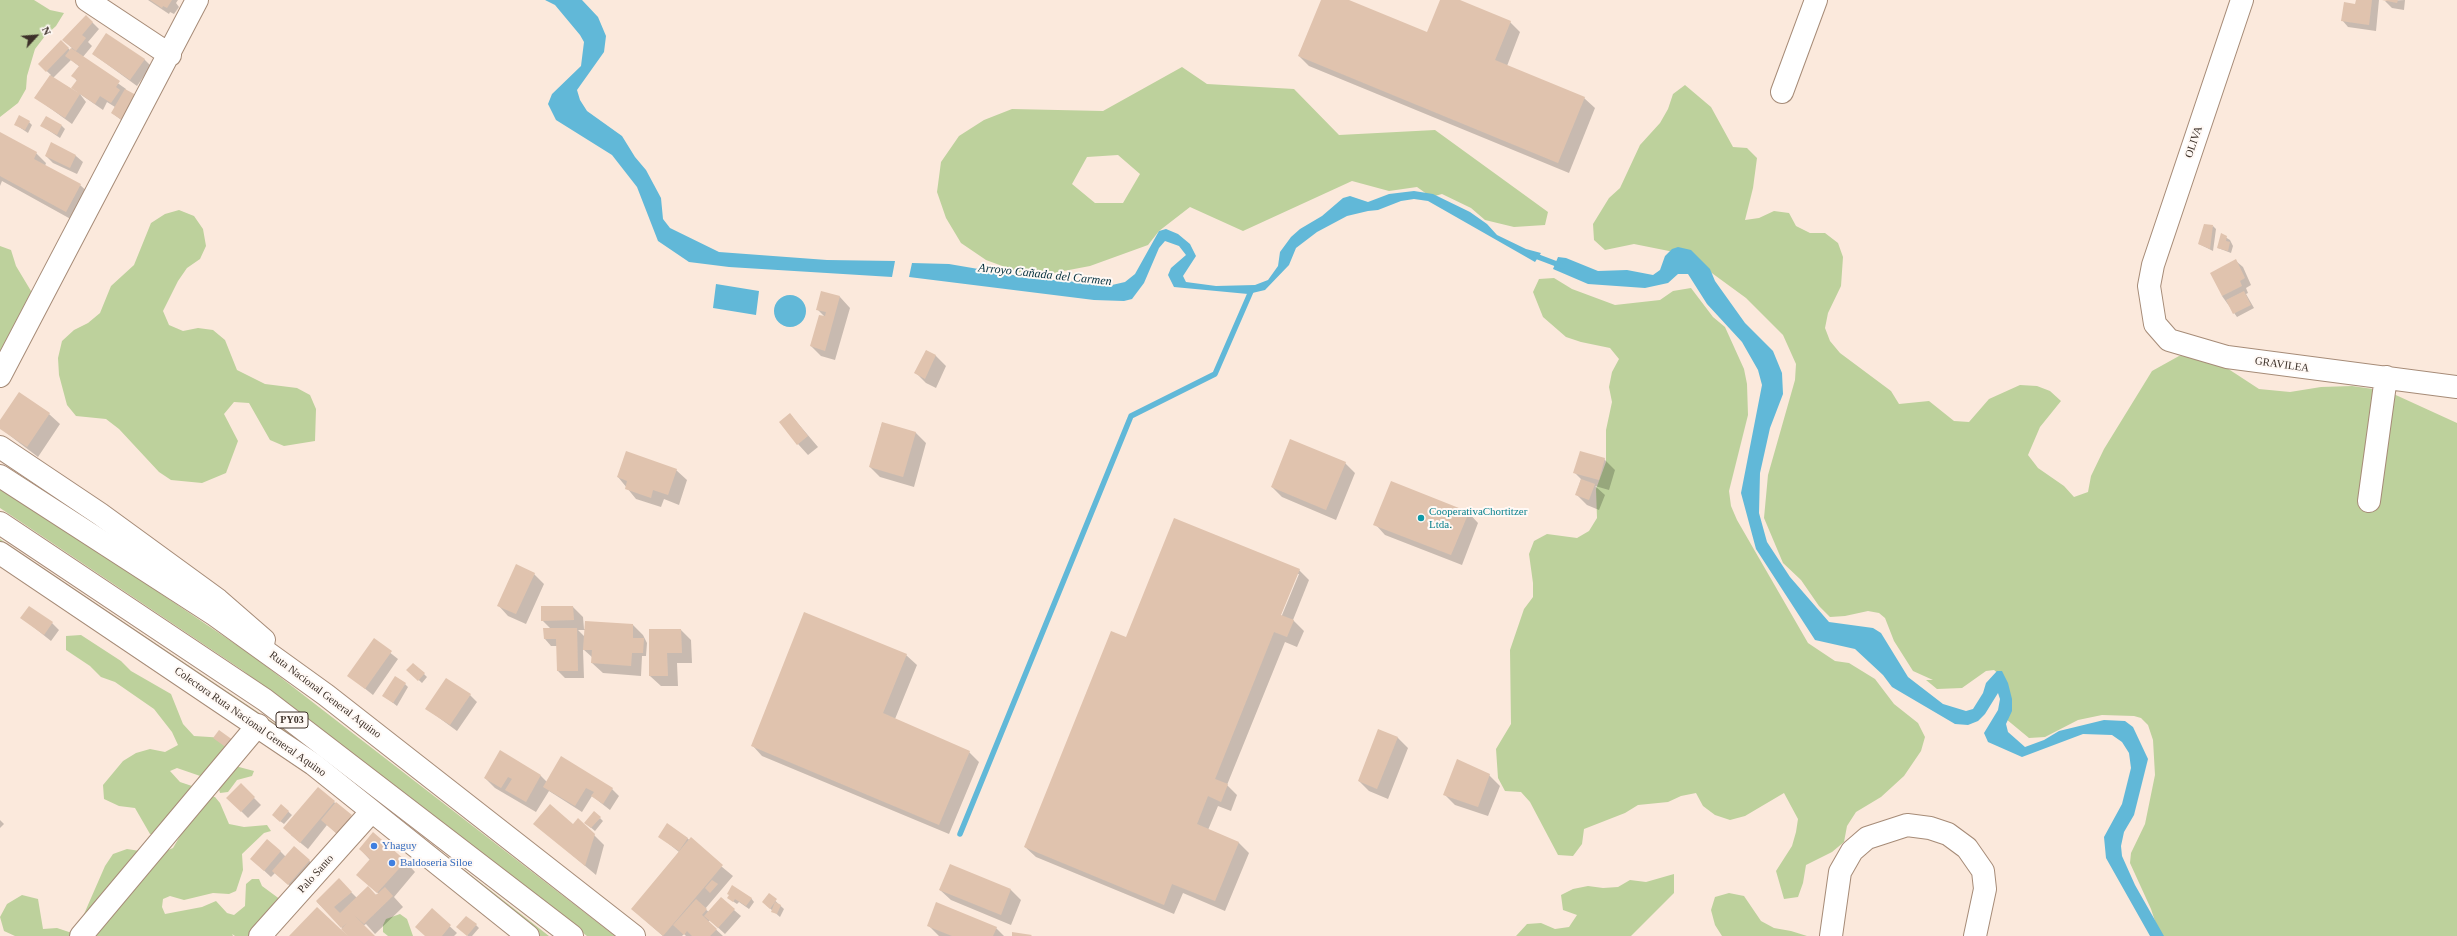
<!DOCTYPE html>
<meta charset="utf-8">
<style>
body{margin:0}
#map{position:relative;width:2457px;height:936px;overflow:hidden;background:#fbe9dc;font-family:Georgia,serif}
canvas{display:block}
.north{position:absolute;left:16px;top:16px;width:40px;height:40px;-webkit-text-stroke:3px #fff9f5;paint-order:stroke;rotate:64deg;font-size:11px;font-weight:700;line-height:16px;text-align:center;color:#3c3028}
.north::after{content:'';display:block;margin:auto;width:14px;height:18px;background:#3c3028;clip-path:polygon(50% 0,100% 100%,50% 72%,0 100%)}
</style>
<div id="map">
<canvas width="2457" height="936"></canvas>
<div class="north">N</div>
</div>
<script>
const ctx = document.querySelector('canvas').getContext('2d');
ctx.lineJoin = 'round';
function fill(path, color) {
  ctx.fillStyle = color;
  ctx.fill(path, 'evenodd');
}
function shape(rows) {
  const path = new Path2D();
  for (const r of rows) {
    if (r.length === 3) {
      path.moveTo(r[0] + r[2], r[1]);
      path.arc(r[0], r[1], r[2], 0, 2 * Math.PI);
      continue;
    }
    path.moveTo(r[0], r[1]);
    for (let i = 2; i < r.length; i += 2) path.lineTo(r[i], r[i + 1]);
  }
  return path;
}
function trace(path, color, width, dash) {
  ctx.strokeStyle = color;
  ctx.lineWidth = width;
  ctx.lineCap = dash ? 'butt' : 'round';
  ctx.setLineDash(dash || []);
  ctx.stroke(path);
}
function write(font, color, halo, rows, align = 'center') {
  ctx.font = font + ' Georgia,serif';
  ctx.lineWidth = 4;
  ctx.setLineDash([]);
  ctx.textBaseline = 'middle';
  ctx.strokeStyle = halo;
  ctx.fillStyle = color;
  for (const [text, x, y, turn = 0] of rows) {
    ctx.save();
    ctx.translate(x, y);
    ctx.rotate((+turn || 0) * Math.PI / 180);
    ctx.textAlign = isNaN(turn) ? turn : align;
    if (halo) ctx.strokeText(text, 0, 0);
    ctx.fillText(text, 0, 0);
    ctx.restore();
  }
}
fill(shape([
 [0,0,34,0,50,10,64,13,56,26,45,36,35,49,27,76,26,89,18,103,0,117],
 [1182,67,1207,84,1294,89,1339,135,1435,130,1548,212,1545,225,1514,227,1485,220,1471,208,1442,194,1431,197,1417,187,1389,191,1352,181,1243,231,1190,207,1159,231,1148,245,1090,266,1032,277,986,260,961,243,946,218,937,192,941,162,959,136,984,120,1012,109,1103,111],
 [1118,155,1140,174,1123,203,1095,203,1072,184,1087,157],
 [1685,85,1711,107,1733,147,1747,148,1757,158,1753,188,1745,220,1759,218,1774,211,1789,213,1796,226,1810,233,1825,233,1838,243,1843,257,1841,286,1828,313,1825,328,1830,341,1840,353,1891,391,1899,404,1929,401,1954,421,1969,422,1989,399,2020,385,2037,386,2050,391,2061,401,2040,427,2028,455,2038,468,2064,486,2074,497,2088,492,2091,476,2104,449,2152,371,2179,356,2210,357,2259,389,2290,392,2321,387,2352,386,2387,391,2457,423,2457,936,2160,936,2151,909,2130,863,2131,853,2145,824,2155,775,2153,740,2148,725,2141,718,2134,716,2102,715,2078,720,2045,737,2029,738,2000,714,2003,697,2000,675,1994,670,1986,671,1962,688,1937,689,1926,680,1933,680,1913,671,1894,641,1885,618,1879,613,1868,611,1845,616,1830,617,1819,606,1801,580,1783,563,1764,518,1768,475,1795,380,1796,364,1783,335,1746,298,1694,260,1679,253,1634,244,1605,250,1594,240,1593,224,1609,198,1620,188,1640,145,1660,123,1668,109,1673,94],
 [179,210,194,216,203,229,206,246,200,259,187,268,178,281,163,311,169,325,183,331,198,328,213,330,225,340,237,370,265,384,297,388,310,395,316,409,315,441,284,446,270,440,249,403,234,402,224,414,238,441,226,473,202,483,171,480,159,472,119,429,106,419,76,416,67,405,59,375,58,358,62,341,74,330,88,323,100,313,111,286,134,265,151,223,165,214],
 [0,246,11,250,16,266,37,301,0,362],
 [1554,278,1572,289,1615,305,1660,300,1673,291,1691,288,1713,317,1725,327,1744,369,1747,384,1748,415,1729,491,1731,506,1737,520,1808,643,1835,661,1849,663,1875,679,1894,704,1918,723,1925,737,1921,751,1904,776,1881,797,1856,812,1847,826,1844,842,1832,852,1806,865,1803,883,1798,897,1784,899,1776,871,1792,846,1796,832,1798,819,1784,793,1745,816,1730,820,1715,815,1703,806,1696,793,1681,796,1668,802,1638,805,1625,813,1584,829,1582,844,1573,856,1558,855,1530,802,1521,792,1505,791,1498,778,1496,749,1511,724,1510,650,1524,609,1533,597,1533,583,1529,554,1534,541,1547,534,1577,538,1589,531,1597,518,1596,489,1606,462,1606,430,1612,402,1609,387,1612,372,1619,359,1610,348,1581,342,1566,337,1543,317,1533,292,1539,279],
 [0,485,253,656,615,936,587,936,242,670,0,508],
 [0,539,289,733,549,936,540,936,371,801,0,544],
 [81,635,121,661,131,671,171,694,183,724,194,736,225,738,228,745,222,750,229,761,239,767,254,771,252,776,237,780,228,792,220,793,218,786,206,778,177,768,170,771,180,782,195,787,207,796,215,797,220,803,229,824,244,827,267,825,271,831,264,833,242,854,243,870,236,891,229,894,213,893,184,900,170,896,163,899,162,907,165,914,202,907,216,901,227,913,234,915,245,906,246,884,252,879,259,879,262,886,281,900,268,936,235,936,232,934,233,936,15,936,4,931,0,917,7,904,22,895,38,899,43,929,57,928,72,933,81,921,105,866,113,854,127,849,159,854,173,848,180,836,150,834,135,808,119,806,104,799,103,785,123,761,136,753,150,749,165,752,178,745,172,732,154,709,115,682,101,677,90,666,66,650,66,636],
 [1674,874,1674,893,1631,936,1516,936,1527,924,1541,923,1555,929,1569,927,1577,915,1563,910,1561,895,1573,889,1588,886,1603,888,1618,887,1630,880,1646,882],
 [1729,893,1744,896,1761,921,1774,928,1791,931,1807,936,1722,936,1715,925,1711,910,1715,897],
 [400,914,407,919,413,936,388,936,383,932,383,925,386,919]
]), '#bdd19c');
fill(shape([
 [545,0,582,0,598,17,606,36,604,52,577,90,580,100,587,111,622,136,635,157,646,170,661,198,663,219,670,228,719,252,827,260,895,261,892,277,729,267,689,262,658,241,637,187,612,155,556,120,548,104,552,94,581,66,584,42,580,35,555,5],
 [1414,191,1433,194,1470,212,1487,224,1497,235,1526,249,1541,253,1535,262,1428,201,1414,199,1401,201,1378,210,1368,211,1347,216,1317,232,1296,248,1289,265,1265,290,1248,294,1174,287,1168,275,1171,268,1186,255,1179,246,1165,241,1159,248,1144,283,1132,299,1124,301,1094,300,909,277,912,263,949,264,1031,278,1112,285,1125,282,1135,274,1159,231,1166,229,1178,234,1190,244,1196,256,1183,276,1186,282,1216,286,1255,285,1268,280,1278,266,1280,252,1291,237,1300,229,1322,216,1343,198,1350,196,1368,202,1389,194],
 [1678,247,1691,250,1710,269,1715,281,1745,323,1773,351,1782,373,1783,394,1770,428,1760,473,1759,513,1767,542,1790,577,1829,622,1873,628,1881,633,1908,677,1943,704,1966,711,1973,709,1983,693,1986,683,1997,671,2002,671,2008,683,2012,699,2012,711,2006,724,2008,732,2025,747,2044,740,2059,731,2104,720,2125,721,2133,727,2148,759,2134,815,2124,832,2121,846,2122,856,2135,885,2164,936,2150,936,2106,858,2104,837,2122,804,2131,768,2129,753,2122,742,2112,735,2083,734,2022,757,1988,742,1984,733,1998,710,2000,699,1998,693,1985,714,1978,721,1968,725,1955,724,1892,687,1883,675,1855,649,1815,640,1756,549,1741,493,1762,385,1758,370,1742,342,1707,304,1688,274,1678,274,1668,283,1645,288,1588,284,1553,269,1558,257,1566,258,1598,271,1627,270,1653,275,1660,270,1665,256,1672,249],
 [716,284,759,291,756,315,713,308],
 [790,311,16]
]), '#61b8d8');
fill(shape([
 [148,0,178,0,176,3,179,7,174,14,170,12,169,14],
 [1322,0,1346,0,1428,34,1441,0,1458,0,1510,22,1520,32,1507,66,1584,98,1595,108,1569,173,1309,66,1299,56],
 [2357,0,2379,0,2376,31,2348,27,2342,20,2356,5],
 [2405,0,2404,10,2392,8,2385,1],
 [92,22,99,29,88,42,92,46,82,58,126,89,129,126,112,113,115,107,107,102,103,110,80,94,86,102,72,124,36,98,51,75,39,64,61,42,70,50,72,48,63,40],
 [71,60,80,67,73,76,77,81,73,87,80,94,53,78],
 [93,54,144,59,151,66,137,86],
 [29,122,32,125,28,133,16,125],
 [42,126,62,126,65,129,60,138],
 [0,133,36,153,46,163,45,166,80,185,91,195,76,222,2,181,0,186],
 [52,144,76,156,83,162,77,174,53,163,46,156],
 [2213,226,2216,229,2213,251,2199,244],
 [2222,235,2230,240,2233,246,2231,253,2218,248],
 [2236,261,2243,267,2251,285,2246,288,2248,293,2246,294,2254,308,2237,317,2222,296],
 [822,292,840,297,850,308,835,360,821,356,811,346,825,317,817,309],
 [926,351,936,356,946,366,936,388,926,383,916,373],
 [19,394,49,414,60,424,38,457,0,428,0,422],
 [790,414,818,447,808,455,798,444],
 [882,423,916,433,926,443,914,487,880,477,870,467],
 [1604,459,1615,470,1609,490,1595,486,1605,495,1599,510,1587,505,1576,494,1581,479,1574,472],
 [1345,463,1355,473,1336,520,1282,497,1272,487],
 [676,470,687,480,679,505,664,499,661,507,636,499,618,477],
 [1468,512,1478,523,1462,565,1385,535,1375,524],
 [1299,570,1309,580,1293,620,1304,631,1297,647,1285,642,1227,785,1237,795,1231,811,1218,806,1208,830,1239,843,1249,853,1225,911,1183,893,1174,914,1036,857,1025,847,1126,639],
 [1297,574,1299,574,1280,620,1279,619],
 [534,574,544,584,526,624,508,616,498,605],
 [542,607,573,607,583,617,584,629,633,625,643,635,647,643,646,656,642,656,641,676,603,673,592,663,593,658,583,649,584,678,565,678,558,671,557,646,551,646,545,639,551,629,542,620],
 [578,630,585,630,585,637],
 [22,618,52,623,59,630,51,641],
 [681,630,691,640,692,663,677,663,678,686,661,686,650,676],
 [374,640,398,659,373,695,349,676],
 [906,655,917,665,895,719,969,752,979,762,949,834,762,756,752,745],
 [411,673,424,674,427,677,422,683],
 [405,684,408,687,397,706,384,696],
 [470,695,477,702,457,731,427,709],
 [1379,731,1398,738,1408,748,1388,799,1369,791,1359,781],
 [500,752,541,776,547,782,612,789,619,796,610,810,592,796,582,812,549,791,536,812,495,788,485,778],
 [1489,775,1500,786,1488,816,1455,805,1445,795],
 [241,785,261,805,248,818,228,798],
 [318,788,358,823,344,840,327,825,308,849,291,835],
 [281,805,292,815,284,824,276,818],
 [600,818,603,821,595,831,589,826],
 [578,819,604,845,596,875,535,824,573,825],
 [0,820,4,824,0,828],
 [659,836,687,838,733,876,705,909,709,912,734,910,741,916,725,934,710,920,708,922,723,936,686,936,684,934,682,936,663,936,632,909,679,852],
 [294,847,316,867,296,891,275,873,271,877,258,865,280,851,286,857],
 [360,849,405,861,415,872,394,897,403,907,375,934,366,924,363,926,373,936,350,936,317,902,339,880,357,898,379,894,368,885,370,860],
 [950,865,1011,890,1021,900,1011,925,951,900,940,890],
 [769,895,784,909,780,917,766,905],
 [728,898,751,898,754,902,749,909,739,902,737,904],
 [432,910,457,933,454,936,426,936],
 [476,925,479,928,472,936,468,936,461,930],
 [928,925,996,928,1004,936,939,936]
]), '#0003');
trace(shape([
 [1533,255,1562,266],
 [960,834,1131,416,1215,374,1252,289]
]), '#61b8d8', 5.5);
fill(shape([
 [150,0,172,0,167,8,163,6,162,8],
 [1321,0,1349,0,1427,32,1440,0,1460,0,1511,21,1495,60,1585,97,1558,163,1298,56],
 [2356,0,2372,0,2369,25,2341,21,2344,2,2355,4],
 [2382,0,2398,0,2397,3],
 [86,15,93,22,82,35,86,38,76,51,62,40],
 [106,33,145,59,130,80,92,54],
 [61,40,69,48,46,72,38,64],
 [71,48,120,81,116,87,120,90,111,103,100,96,95,104,71,88,77,80,71,76,79,66,65,56],
 [50,75,80,94,65,118,34,98],
 [125,89,136,95,122,120,111,113],
 [19,115,30,121,25,130,14,125],
 [46,116,62,125,57,135,40,126],
 [0,132,37,152,34,159,81,184,66,212,0,176],
 [51,142,76,155,70,168,45,156],
 [2204,224,2213,225,2210,249,2198,244],
 [2221,233,2227,236,2226,241,2230,242,2228,251,2217,248],
 [2236,259,2245,278,2240,281,2242,286,2222,296,2210,273],
 [821,291,840,296,825,351,810,346,819,315,825,316,826,312,816,310],
 [2244,291,2251,305,2233,314,2226,300],
 [926,350,936,355,925,379,914,373],
 [19,392,50,413,27,447,0,429,0,420],
 [790,413,808,436,797,445,779,422],
 [882,422,916,432,903,477,869,467],
 [1290,439,1346,462,1326,510,1271,487],
 [626,451,677,469,668,495,653,490,651,498,625,489,627,481,617,477],
 [1580,451,1605,458,1599,480,1573,473],
 [1581,479,1595,484,1589,500,1575,495],
 [1391,481,1469,512,1451,555,1373,525],
 [1174,518,1300,569,1281,615,1294,620,1287,637,1274,632,1215,779,1228,784,1221,802,1208,796,1197,824,1239,842,1215,901,1172,884,1164,905,1024,847,1111,631,1126,637],
 [516,564,535,573,516,614,497,606],
 [29,606,53,622,44,635,20,618],
 [541,606,573,606,574,620,541,621],
 [804,612,907,654,883,713,970,751,939,825,751,746],
 [585,621,633,624,633,638,644,638,643,653,632,653,631,666,591,663,592,650,583,650],
 [543,628,577,628,578,671,557,671,556,639,544,639],
 [649,629,681,629,682,653,667,653,668,676,649,676],
 [374,638,392,651,365,689,347,676],
 [413,663,425,673,418,681,406,670],
 [395,676,406,683,393,703,382,696],
 [446,678,471,694,450,725,425,709],
 [1378,729,1398,737,1377,789,1358,781],
 [219,730,237,743,231,751,213,738],
 [500,750,541,775,526,802,505,790,512,779,508,777,501,788,484,778],
 [561,756,613,788,603,804,591,796,594,792,586,788,575,806,543,787],
 [1457,759,1490,774,1478,807,1443,795],
 [241,783,255,797,241,812,226,798],
 [318,787,335,801,300,843,283,828],
 [336,802,352,815,337,834,321,820],
 [281,804,289,811,280,822,272,815],
 [550,804,573,824,578,818,595,834,585,866,533,824],
 [594,811,601,817,591,828,584,823],
 [667,823,688,838,679,851,658,837],
 [373,832,406,861,377,893,356,875,370,859,359,849],
 [691,837,723,865,663,936,631,909],
 [267,839,281,851,264,871,250,859],
 [294,846,310,860,288,885,272,871],
 [950,864,1011,889,1001,915,939,890],
 [339,878,352,892,334,907,340,913,368,886,376,895,385,887,393,896,364,924,354,915,375,936,348,936,341,929,347,923,341,928,316,901],
 [712,880,718,884,710,893,705,888],
 [732,885,752,898,746,906,735,899,733,902,727,898,729,895,727,894],
 [769,893,777,899,770,909,762,902],
 [721,897,735,909,718,928,704,916],
 [696,899,707,909,702,915,717,929,710,936,692,936,687,931,684,935,673,925],
 [775,902,781,905,777,914,771,912],
 [936,902,997,927,993,936,952,936,927,926],
 [317,907,348,936,289,936],
 [432,908,451,925,442,936,425,936,415,927],
 [466,916,477,924,467,936,456,927],
 [1012,932,1032,935,1031,936,1012,936]
]), '#e0c3ae');
const minor = shape([
 [87,0,170,55],
 [2242,0,2153,265,2149,286,2155,324,2169,340,2227,357,2457,387],
 [1782,92,1816,0],
 [0,376,197,0],
 [2369,501,2386,377],
 [81,936,258,725],
 [260,936,371,812],
 [1831,936,1840,872,1852,851,1867,838,1907,825,1930,828,1948,834,1967,848,1983,871,1985,889,1975,936]
]);
const major = shape([
 [0,447,100,514,218,600,264,640],
 [0,553,313,764,528,936]
]);
const highway = shape([
 [0,476,215,615,326,695,634,936],
 [0,523,265,700,572,936]
]);
trace(minor, '#a68b77', 24);
trace(major, '#a68b77', 24);
trace(highway, '#a68b77', 24);
trace(minor, '#fff', 22);
trace(major, '#fff', 22);
trace(highway, '#fff', 22);
for (const [x, y, r, color] of [
 [1421,518,4,"#0f9aa8"],
 [374,846,4,"#3f7fe0"],
 [392,863,4,"#3f7fe0"]
]) {
  const dot = new Path2D();
  dot.arc(x, y, r, 0, 2 * Math.PI);
  ctx.fillStyle = color;
  ctx.fill(dot);
  trace(dot, '#fff9f5', 1.5);
}
for (const [x, y, w] of [
 [292,720,32]
]) {
  const box = new Path2D();
  box.roundRect(x - w / 2, y - 8, w, 16, 3);
  ctx.fillStyle = '#fff9f5';
  ctx.fill(box);
  trace(box, '#3c3028', 1);
}
write('bold 10px', '#3c3028', null, [
 ["PY03",292,720]
]);
write('11px', '#3c3028', '#fff9f5', [
 ["OLIVA",2194,142,-71],
 ["GRAVILEA",2282,365,8],
 ["Ruta Nacional General Aquino",325,695,37],
 ["Colectora Ruta Nacional General Aquino",250,722,35],
 ["Palo Santo",316,874,-48]
]);
write('11px', '#0d838f', '#fff9f5', [
 ["CooperativaChortitzer",1429,512],
 ["Ltda.",1429,525]
], 'left');
write('11px', '#366cbe', '#fff9f5', [
 ["Yhaguy",382,846],
 ["Baldoseria Siloe",400,863]
], 'left');
write('italic 12px', '#06313e', '#fff9f5', [
 ["Arroyo Cañada del Carmen",1045,275,6]
]);
</script>
